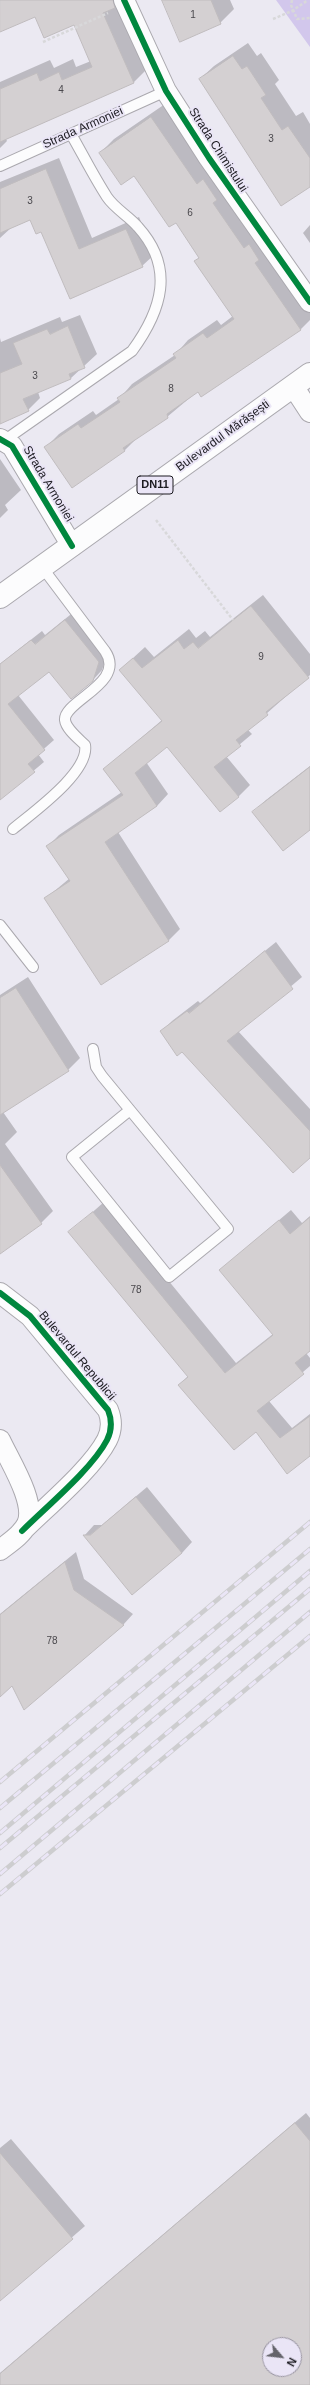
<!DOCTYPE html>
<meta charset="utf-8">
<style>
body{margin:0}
#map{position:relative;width:310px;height:2385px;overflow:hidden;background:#ebe9f2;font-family:Arial,sans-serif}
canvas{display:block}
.north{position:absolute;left:262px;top:2337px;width:40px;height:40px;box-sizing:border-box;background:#eae5f6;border:1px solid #9894a1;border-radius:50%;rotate:118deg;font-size:11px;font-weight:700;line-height:16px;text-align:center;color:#1c1b21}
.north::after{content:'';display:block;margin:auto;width:14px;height:18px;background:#64636a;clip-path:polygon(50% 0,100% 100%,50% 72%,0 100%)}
</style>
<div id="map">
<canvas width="310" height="2385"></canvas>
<div class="north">N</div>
</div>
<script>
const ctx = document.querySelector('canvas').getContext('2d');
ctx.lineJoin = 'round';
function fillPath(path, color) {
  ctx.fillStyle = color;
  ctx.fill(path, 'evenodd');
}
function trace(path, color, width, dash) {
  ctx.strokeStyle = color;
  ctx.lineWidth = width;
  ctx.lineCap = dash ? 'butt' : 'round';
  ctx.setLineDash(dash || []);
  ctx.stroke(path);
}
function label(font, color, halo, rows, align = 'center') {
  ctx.font = font + ' Arial,sans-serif';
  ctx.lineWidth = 4;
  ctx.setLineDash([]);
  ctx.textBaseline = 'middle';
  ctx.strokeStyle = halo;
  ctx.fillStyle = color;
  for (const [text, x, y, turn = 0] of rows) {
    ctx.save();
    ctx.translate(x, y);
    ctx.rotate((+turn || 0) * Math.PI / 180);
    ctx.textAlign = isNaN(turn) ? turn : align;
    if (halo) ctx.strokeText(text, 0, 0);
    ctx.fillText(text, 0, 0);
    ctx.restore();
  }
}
const green = new Path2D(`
 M276,0h34v47z`);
const shadow = new Path2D(`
 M0,0h118l30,68 -14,14 -128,57 1,2 -7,7v-66l50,-22 4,8 19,-9 3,8 15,-6 -16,-37 -40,-8 -35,15z
 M164,0h66l4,9 -14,14z
 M248,43l9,13 4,-3 18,27 -4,4 21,32 7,-4 7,12v61l-110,-106 14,-13z
 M165,104l145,205v11l-9,9 -100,67 -3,-5 -31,26 -29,20 -13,13 -52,36 -27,-39 13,-13 34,-23 3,4 23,-16 13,-15 43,-29 13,-15 29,-20 4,5 12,-9 -38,-54 5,-5 -24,-35 -42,-47 -34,-22 14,-14z
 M59,158l33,80 47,-21 16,37 -13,12 -71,32 -30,-67 -10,-12 -19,8 -12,11v-56z
 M310,225v18l-7,-10z
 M80,315l17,39 -26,24 -33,14 2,6 -12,12 -28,13v-85l1,4 59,-25 2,5z
 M0,459l21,31 -16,15 3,5 -8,8z
 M263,595l47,59v21l-62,55 4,4 -26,22 24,29 -12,12 -70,-52 -22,17 22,32 -11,12 -39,26 62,97 -12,12 -122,-43 24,-20 -22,-32 11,-11 63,-43 -18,-22 58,-50 -42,-50 25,-23 9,10 35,-28 7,9 9,-7 5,6z
 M75,611l33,41 -6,18 -10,11 -43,-11 -31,25 36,45 -16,14 6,8 -44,37v-135l42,-33 3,4z
 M310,766v63l-56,-17 12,-12z
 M276,942l26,35 -64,54 72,78v48l-149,-125 11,-11 26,-20 2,2z
 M28,977l52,81 -12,12 -65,42 14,20 -12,12 48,67 -12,12 -41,23v-251z
 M104,1202l132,161 37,-29 -53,-64 71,-60 11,13 8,-7v133l-4,4 4,5v8l-41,35 23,27 18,-14v41l-54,-25 -77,-45 9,-9 -118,-144z
 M147,1487l45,55 -10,11 -98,-17 10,-11h8z
 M76,1552l8,27 49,35 -10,11 -110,59 -13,11v-81z
 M306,2113l4,5v267h-310v-12zM270,2345h24v24h-24z
 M11,2139l74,87 -85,74v-152z`);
const building = new Path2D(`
 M0,0h113l2,8 -12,5 31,70 -134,59v-53l37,-16 3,8 19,-9 3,8 30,-13 -18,-42 -30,13 -9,-21 -35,15z
 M162,0h49l10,24 -41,18z
 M233,56l9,13 5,-3 19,29 -5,3 21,32 6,-4 22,32v29l-29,19 -82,-127z
 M151,117l46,67 6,-5 14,21 -4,3 31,45 5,-4 10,16 -4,3 46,67 -100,67 -3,-5 -31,22 1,4 -45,30 2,3 -53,37 -28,-41 34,-23 3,4 39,-26 -3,-4 59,-40 -3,-4 30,-21 4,5 27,-19 -40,-58 5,-3 -23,-35 -7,4 -35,-51 -13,9 -22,-32z
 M46,169l33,80 47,-20 17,38 -73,32 -29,-67 -5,2 -6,-14 -30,13v-44z
 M68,326l17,42 -16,6 2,5 -48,20 6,12 -29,13v-51l22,-9 -9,-21 34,-14 3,5z
 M251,606l58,72 -43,34 2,3 -32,25 5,6 -27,21 25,30 -19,15 -53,-65 -32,26 22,33 -52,36 64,99 -68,44 -57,-87 26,-17 -24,-35 77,-51 -20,-26 59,-48 -43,-51 14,-12 9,10 36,-28 6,9 9,-7 5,6z
 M65,620l34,42 -6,19 -22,18 -22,-27 -41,32 37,46 -17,14 7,8 -35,28v-136l31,-24 4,4z
 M310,767v63l-27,21 -31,-39z
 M265,951l28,38 -66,52 83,90v27l-17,15 -111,-121 -5,4 -17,-25 27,-20 2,2z
 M16,988l53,83 -69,44v-117z
 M0,1165l42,59 -42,30z
 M93,1212l132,161 48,-38 -54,-65 60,-50 11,14 20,-17v134l-15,12 9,11 -47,37 23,27 30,-22v40l-23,18 -31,-42 -22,18 -56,-65 10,-8 -120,-145z
 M136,1497l46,56 -50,42 -49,-60h7z
 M65,1562l9,28 50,35 -100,85 -12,-24 -12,11v-82z
 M295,2123l15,18v244h-310v-11zM270,2345h24v24h-24z
 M0,2153l73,86 -73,62z`);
const path = new Path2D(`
 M292,0l-1,5 6,14 13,-1
 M273,19l19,-8 16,-11
 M43,42l65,-29
 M156,520l77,100`);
const service = new Path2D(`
 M0,166l166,-75
 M5,440l127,-89c30,-41 43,-83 6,-124 -9,-11 -23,-18 -31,-30 -13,-20 -24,-42 -36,-63
 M13,829c19,-16 77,-57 72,-84 -6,-6 -19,-16 -20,-25 -2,-19 62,-37 40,-69l-63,-84
 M0,925l33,42
 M93,1049l3,18 6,9 126,153 -59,48 -97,-120 58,-47`);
const minor = new Path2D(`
 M124,0l42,91 43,67 101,144
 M293,386l17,26
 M0,439l12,7 60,100
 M0,1293l30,23 78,94c4,10 4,20 -1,30 -15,29 -61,67 -85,91
 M0,1440c9,20 37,63 27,84 -5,11 -18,19 -27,26`);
const primary = new Path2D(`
 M0,597l310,-223`);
const rail = new Path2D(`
 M0,1782l310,-260
 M0,1808l310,-259
 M0,1833l310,-262
 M0,1848l310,-259
 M0,1874l310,-262
 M0,1894l310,-258`);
const cycleway = new Path2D(`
 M124,0l42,91 43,67 101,144
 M0,439l12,7 60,100
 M0,1293l30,23 78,94c4,10 4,20 -1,30 -15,29 -61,67 -85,91`);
const numberNames = [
 ["1",193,15],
 ["4",61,90],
 ["3",271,139],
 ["3",30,201],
 ["6",190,213],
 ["3",35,376],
 ["8",171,389],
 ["9",261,657],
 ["78",136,1290],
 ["78",52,1641]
];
const shields = [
 [155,485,36]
];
const shieldNames = [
 ["DN11",155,485]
];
const streetNames = [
 ["Strada Armoniei",83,128,-24],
 ["Strada Chimistului",218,150,57],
 ["Bulevardul Mărășești",223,436,-36],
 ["Strada Armoniei",48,484,59],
 ["Bulevardul Republicii",77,1356,50]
];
fillPath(green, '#d2c7ec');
fillPath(shadow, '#0003');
fillPath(building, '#d4d0d2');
trace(building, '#c0bcbe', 1);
trace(service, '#aaa8ae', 12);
trace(minor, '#aaa8ae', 22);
trace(primary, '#aaa8ae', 24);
trace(path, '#d8d8da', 2.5, [3, 2]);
trace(service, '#fcfcfd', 10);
trace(minor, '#fcfcfd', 20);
trace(primary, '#fcfcfd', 22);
trace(rail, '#cdcdcf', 4.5);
trace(rail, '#eae5f6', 3, [9]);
trace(cycleway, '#00873e', 6);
label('10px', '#4a484d', null, numberNames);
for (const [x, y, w] of shields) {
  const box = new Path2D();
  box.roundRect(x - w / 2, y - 9, w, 18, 3);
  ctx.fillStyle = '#eae5f6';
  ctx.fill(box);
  trace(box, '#1c1b21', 1);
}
label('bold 11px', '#1c1b21', null, shieldNames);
label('12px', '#1c1b21', '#eae5f6', streetNames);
</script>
